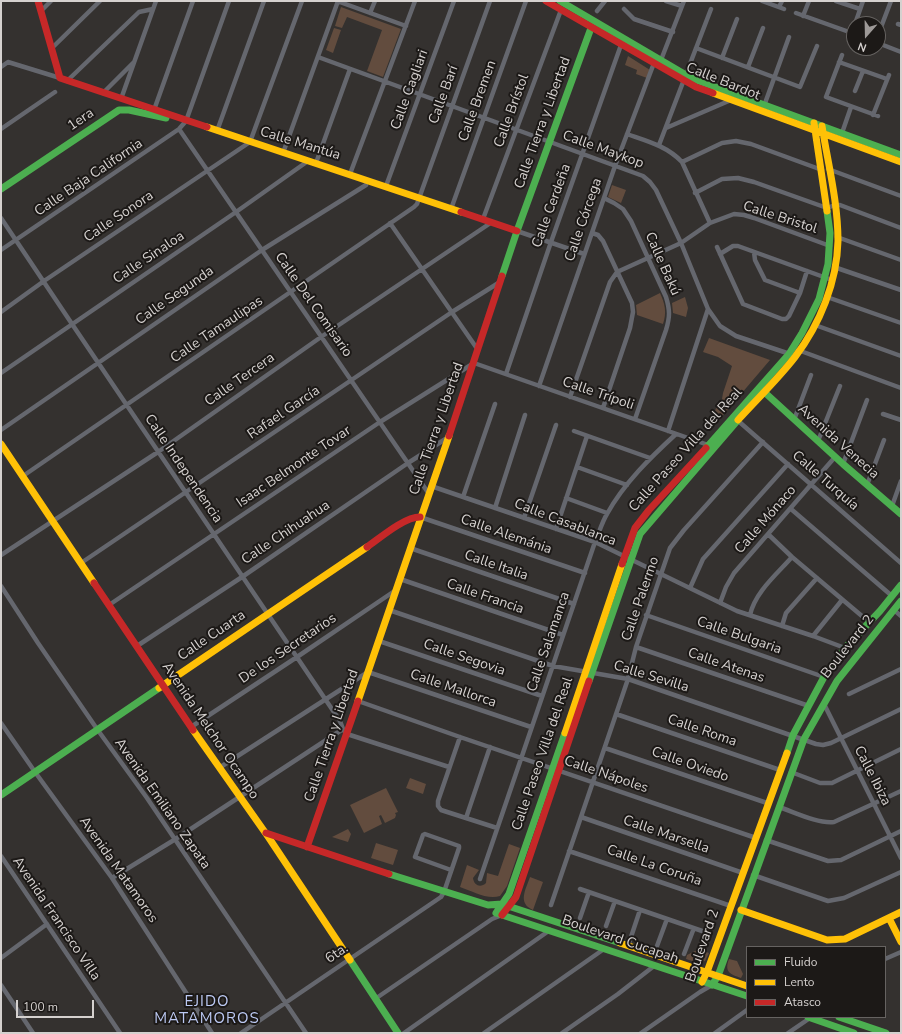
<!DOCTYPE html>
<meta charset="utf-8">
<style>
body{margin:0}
#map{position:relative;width:902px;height:1034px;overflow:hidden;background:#34312f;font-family:"Nunito Sans",sans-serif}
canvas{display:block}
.frame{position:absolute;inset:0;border:2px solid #d5d1cf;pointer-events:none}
.legend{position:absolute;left:746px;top:946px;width:140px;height:72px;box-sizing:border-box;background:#1c1917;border:1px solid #666361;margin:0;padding:5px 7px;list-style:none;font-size:12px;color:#d5d1cf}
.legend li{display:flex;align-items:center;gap:8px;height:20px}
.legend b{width:20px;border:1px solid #666361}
.north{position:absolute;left:846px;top:16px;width:40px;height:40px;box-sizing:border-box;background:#1c1917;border:1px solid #666361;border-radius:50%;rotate:200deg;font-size:11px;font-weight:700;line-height:16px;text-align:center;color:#d5d1cf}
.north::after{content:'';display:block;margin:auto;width:14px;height:18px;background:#9d9997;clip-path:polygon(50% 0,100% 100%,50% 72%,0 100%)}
.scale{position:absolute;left:16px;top:1000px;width:78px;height:18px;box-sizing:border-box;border:2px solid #d5d1cf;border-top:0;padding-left:5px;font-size:12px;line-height:14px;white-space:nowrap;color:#d5d1cf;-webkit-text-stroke:3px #1c1917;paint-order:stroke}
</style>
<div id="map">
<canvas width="902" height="1034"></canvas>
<div class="frame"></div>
<ul class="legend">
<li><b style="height:5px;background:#4caf50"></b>Fluido</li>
<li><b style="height:5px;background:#ffc107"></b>Lento</li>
<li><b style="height:5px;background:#c62828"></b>Atasco</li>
</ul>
<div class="north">N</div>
<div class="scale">100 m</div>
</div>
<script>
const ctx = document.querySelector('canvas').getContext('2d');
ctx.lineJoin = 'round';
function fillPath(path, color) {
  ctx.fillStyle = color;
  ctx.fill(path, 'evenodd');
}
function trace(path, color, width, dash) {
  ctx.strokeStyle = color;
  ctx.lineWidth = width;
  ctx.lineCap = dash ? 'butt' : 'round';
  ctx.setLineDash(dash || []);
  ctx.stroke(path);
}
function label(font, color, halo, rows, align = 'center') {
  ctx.font = font + ' "Nunito Sans",sans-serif';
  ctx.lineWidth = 4;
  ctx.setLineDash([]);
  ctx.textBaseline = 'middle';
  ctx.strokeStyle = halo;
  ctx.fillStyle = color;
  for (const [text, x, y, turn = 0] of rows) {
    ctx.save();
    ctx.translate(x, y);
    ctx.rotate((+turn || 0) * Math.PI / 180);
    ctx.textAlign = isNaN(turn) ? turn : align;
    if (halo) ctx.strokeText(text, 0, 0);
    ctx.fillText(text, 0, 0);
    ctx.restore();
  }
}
const green = new Path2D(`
 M341,7l60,22 -18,48 -16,-6 15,-41 -35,-13 -5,11 -7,-2z
 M334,28l7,2 -8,23 -7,-3z
 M628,56l22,14 -3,8 -11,-4 1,-4 -12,-5z
 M612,185l14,5 -5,13 -13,-6z
 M660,293c5,11 7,19 3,31l-26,-9 -1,-10z
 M685,297l3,11 -2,9 -13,-4 -1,-10z
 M709,338l61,22 -52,61 -3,-1 -2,-3 4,-12 5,-6 1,-6 9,-27 -14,-9 -15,-5z
 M410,778l16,6 -3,10 -17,-6z
 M386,788l12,24 -3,1 1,2 -1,3 -10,5 -4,-8 -2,1 3,8 -18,9 -14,-28z
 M348,829l3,5 -3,8 -16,-5z
 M376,843l22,7 -5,15 -22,-7z
 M509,844l11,4 -13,38 -7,10c-13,4 -28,-5 -40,-9l7,-22 12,5 -6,8c1,8 8,10 13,5l1,-10 11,3z
 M530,877l13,5 -10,28c-16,-7 -7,-21 -3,-33z
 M699,949l10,4 -4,8 -7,2 -12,-4 1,-4z
 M729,959l8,2 6,13 -2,4c-11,-4 -17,-6 -12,-19z`);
const street = new Path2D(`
 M337,1l69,25
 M666,1l16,5
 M762,1l22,8
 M836,1l24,8
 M779,7l3,-6
 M624,9l10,10 39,13
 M41,11l10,-10
 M597,11l8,-10
 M370,13l5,-12
 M796,13l56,20 2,-5
 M803,16l6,-15
 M855,24l8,-23
 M898,24l3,1
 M878,35l13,-34
 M878,43l23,9
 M52,48l48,-47
 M696,48l104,39 17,-41
 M842,55l-16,42 52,19
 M318,57l325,119 7,6 6,8 25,53 27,66 12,17 16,10 54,18
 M722,58l15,-39
 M661,60l23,-59
 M839,62l48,17
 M1,67l7,-5 52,16
 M748,67l15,-39
 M67,81l72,-69 14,-3
 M855,91l8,-20
 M103,93l30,-30
 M121,99l35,-98
 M764,106l25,-69
 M154,110l39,-109
 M873,115l16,-40
 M666,128l65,-28
 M1,129l54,-37
 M179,129l250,365
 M217,131l47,-130
 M842,133l9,-26
 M627,134c20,7 40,12 55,28l28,61
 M659,145l52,-136
 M283,153l55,-152
 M682,162l40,-19 14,-2 15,3 71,26
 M316,163l34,-94
 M828,169l73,27
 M350,174l65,-173
 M386,186l68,-185
 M695,193l27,-14 16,-1 16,4 73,26 8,-3h5l61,23
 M604,198l10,5 9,6 8,12 35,76c4,13 4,20 0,33l-31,89
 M451,209l75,-208
 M1,218l71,106 268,397 3,8 4,5 102,33
 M483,219l78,-209
 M390,223l88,127
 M517,231l67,23
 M592,233l6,2 5,6 29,62 1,9 -3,16 -27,80
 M837,237l64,23
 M717,247l26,57 39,15h4l3,-3 11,-23 7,-22
 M1,250l178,-121 7,-8 43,-120
 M754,252l1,8 10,20 35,13
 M720,254l13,-8h5l94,34
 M834,267l67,23
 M827,297l74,26
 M1,312l43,-31 206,-139 52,-141
 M815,325l86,31
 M798,350l103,38
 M1,373l235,-161 72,-51
 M506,374l45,-132 70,-197
 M539,386l76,-220 39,-103
 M570,397l40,-115 7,-10 64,-29 29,-20 24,-9 10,1 10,3 76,28
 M883,414l18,6
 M736,419l165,144
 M794,420l17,-45
 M1,430l261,-180 104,-65
 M574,431l76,27
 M668,431l40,-122
 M818,441l22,-55
 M843,464l24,-64
 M577,467l50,18
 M23,476l391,-269 3,-3 73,-203
 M867,485l17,-45
 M431,486l164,56 142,69 76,25 32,12
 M463,497l32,-93
 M566,498l41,15
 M892,506l9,-25
 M495,508l30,-93
 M791,509l101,87
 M420,517l165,56
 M524,518l32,-93
 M556,529l31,-93
 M769,535l23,22 77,65
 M410,548l164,56
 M1,555l157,-103 163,-115 171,-115
 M81,563l371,-251 48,-30
 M400,579l163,56
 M1,586l37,57 59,86 50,69 159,235
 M690,588l13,-29 85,-95
 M720,603l6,-16 8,-14 101,-116
 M109,605l271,-183 94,-59 237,83
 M389,610l164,56 75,13 188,65 7,1 8,-2 70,-34
 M894,610l7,6
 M646,615l178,62
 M750,615c5,-23 27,-41 42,-58
 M782,626l4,-13 31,-35
 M813,636l29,-36
 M379,641l163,55
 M137,646l105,-69 166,-114 39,-25
 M636,647l173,59
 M849,694l52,-25
 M358,701l102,36 296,101
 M824,704l77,154
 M616,714l164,56
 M1,723l34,49 77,106 100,155
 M191,727l106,-70 99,-67
 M460,737l-22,64v5l3,4 56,18
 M605,748l162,55
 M219,768l149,-96 163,55
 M791,772l29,11h12l69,-34
 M779,807c15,5 39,17 55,15l67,-31
 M581,817l162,56
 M466,818l24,-71
 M766,840l62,21 13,-1 60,-29
 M569,851l162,55
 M1,856l119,177
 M753,875l75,26 16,-3 57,-26
 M112,878l62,-38 169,-111
 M480,879l115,-337c4,-9 7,-20 12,-28 17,-31 44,-57 69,-80
 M580,889l128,44
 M551,905l77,-226 8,-32 34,-99 14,-18 79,-88
 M580,918l9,-26
 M606,926l9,-25
 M628,946l12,-36
 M657,946l10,-27
 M684,954l10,-26
 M1,958l46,-34
 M885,959l16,-7
 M1,985l32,48
 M375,999l117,-80 10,-4
 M241,1033l200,-136 3,-5 15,-44v-2l-34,-12 -2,1 -8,22 36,13
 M404,1033l146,-103
 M484,1033l120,-84
 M562,1033l56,-39 36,-28
 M641,1033l59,-41 12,-7
 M715,1033l32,-23
 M788,1033l22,-15`);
const fast = new Path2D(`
 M560,1l126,74 13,6 202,74
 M1,189l118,-79h10l37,8
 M502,276l15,-45 74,-203
 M761,389l82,75 58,50
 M706,448l83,-94 13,-21 17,-34 9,-35 2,-31 -3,-22
 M589,681l51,-147 98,-114
 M787,753l6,-18 31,-58 21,-29 35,-37 21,-26
 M1,795l158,-107
 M389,874l99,31 14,-1 118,39
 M496,913l13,-19 56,-161
 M499,914l248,82
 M350,960l48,73
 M712,985l6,-9 86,-237 33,-58 64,-80
 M808,1017l46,16
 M839,1017l47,16`);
const slow = new Path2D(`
 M713,93l188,69
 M814,123l13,88
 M207,127l254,85
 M738,420c19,-21 40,-41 57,-63 25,-33 42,-75 43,-116 0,-39 -10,-77 -16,-115
 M1,444l93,139
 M159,688l208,-141
 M358,701l91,-265
 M193,730l76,108 81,122
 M565,733l57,-169
 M741,910l86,30 18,-1 56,-27
 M889,918l12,24
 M620,943l127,43
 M702,982l5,-10 80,-219`);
const jam = new Path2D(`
 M38,1l22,77 147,49
 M546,1l150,86 17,6
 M461,212l56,19
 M449,436l53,-160
 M367,547c13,-9 37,-30 53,-30
 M622,564l13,-36 14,-18 57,-62
 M94,583l99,147
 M266,833l123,41
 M307,847l51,-146
 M502,915l14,-18 73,-216`);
const streetNames = [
 ["Calle Bardot",723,82,22],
 ["Calle Cagliari",410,90,-70],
 ["Calle Barí",444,95,-70],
 ["Calle Bremen",478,101,-70],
 ["Calle Brístol",512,111,-70],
 ["1era",81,120,-34],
 ["Calle Tierra y Libertad",543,123,-70],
 ["Calle Mantúa",300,144,17],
 ["Calle Maykop",603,150,20],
 ["Calle Baja California",89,178,-34],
 ["Calle Cerdeña",552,206,-70],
 ["Calle Sonora",119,217,-34],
 ["Calle Bristol",780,218,18],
 ["Calle Córcega",584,220,-71],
 ["Calle Sinaloa",149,258,-34],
 ["Calle Bakú",662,264,66],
 ["Calle Segunda",175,296,-35],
 ["Calle Del Comisario",313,305,55],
 ["Calle Tamaulipas",217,330,-34],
 ["Calle Tercera",240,380,-35],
 ["Calle Trípoli",598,394,19],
 ["Rafael García",284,413,-34],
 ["Calle Tierra y Libertad",437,429,-71],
 ["Avenida Venecia",838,442,42],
 ["Calle Paseo Villa del Real",686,450,-48],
 ["Isaac Belmonte Tovar",294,467,-34],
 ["Calle Independencia",183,469,56],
 ["Calle Turquía",825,481,41],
 ["Calle Mónaco",766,520,-49],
 ["Calle Casablanca",565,523,21],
 ["Calle Chihuahua",286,533,-34],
 ["Calle Alemánia",506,535,19],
 ["Calle Italia",496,566,19],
 ["Calle Francia",485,597,19],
 ["Calle Palermo",641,599,-71],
 ["Calle Cuarta",212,636,-34],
 ["Calle Bulgaria",739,636,19],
 ["Calle Salamanca",549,642,-71],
 ["Boulevard 2",848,647,-52],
 ["De los Secretarios",288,649,-34],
 ["Calle Segovia",464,658,19],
 ["Calle Atenas",726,666,19],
 ["Calle Sevilla",651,677,17],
 ["Calle Mallorca",453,689,19],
 ["Avenida Melchor Ocampo",210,731,56],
 ["Calle Roma",702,731,19],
 ["Calle Tierra y Libertad",332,736,-71],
 ["Calle Paseo Villa del Real",543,754,-71],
 ["Calle Oviedo",690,765,19],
 ["Calle Nápoles",606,775,19],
 ["Calle Ibiza",872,776,63],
 ["Avenida Emiliano Zapata",162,804,55],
 ["Calle Marsella",666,835,19],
 ["Calle La Coruña",654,866,19],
 ["Avenida Matamoros",118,870,55],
 ["Avenida Francisco Villa",56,919,56],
 ["Boulevard Cucapah",620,940,19],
 ["Boulevard 2",703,946,-71],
 ["6ta.",337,954,-34]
];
const neighbourhoodNames = [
 ["EJIDO",207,1002],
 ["MATAMOROS",207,1019]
];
fillPath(green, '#624c3e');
trace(street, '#65676e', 4.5);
trace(fast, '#4caf50', 7);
trace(slow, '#ffc107', 7);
trace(jam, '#c62828', 7);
label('14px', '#d5d1cf', '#1c1917', streetNames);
ctx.letterSpacing = '1px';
label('15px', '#bcc9f3', '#1c1917', neighbourhoodNames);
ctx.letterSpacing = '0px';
</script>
